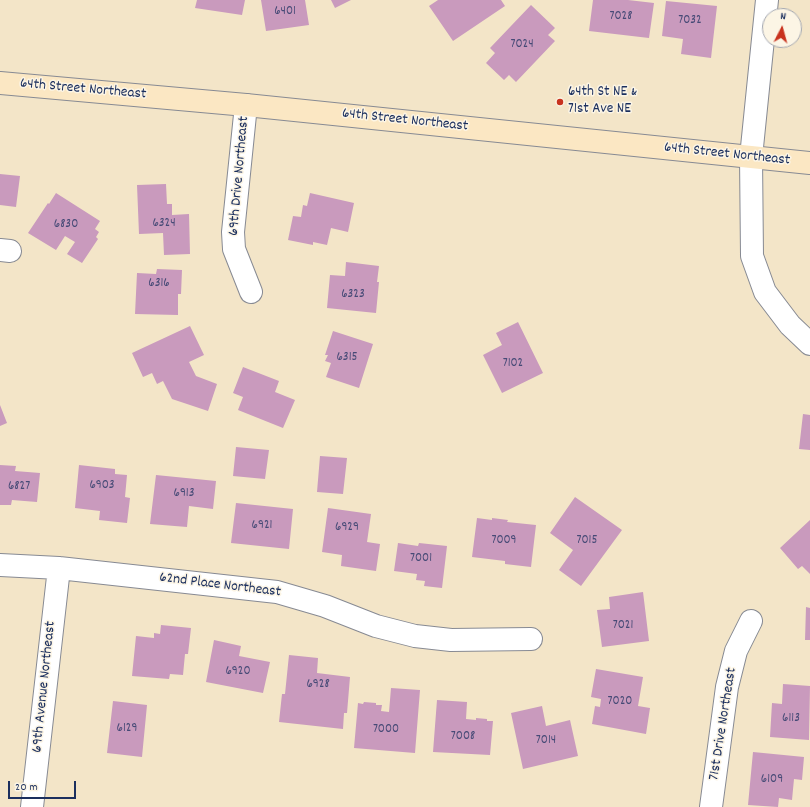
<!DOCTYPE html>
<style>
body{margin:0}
#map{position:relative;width:810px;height:807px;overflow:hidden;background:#f3e5c8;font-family:Dekko,sans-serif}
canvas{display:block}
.north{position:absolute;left:762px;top:8px;width:40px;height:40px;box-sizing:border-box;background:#fcf5e5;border:1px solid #a2a6af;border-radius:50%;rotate:6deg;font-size:11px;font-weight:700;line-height:16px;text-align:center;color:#1b2f5e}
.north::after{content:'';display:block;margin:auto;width:14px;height:18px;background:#c8321e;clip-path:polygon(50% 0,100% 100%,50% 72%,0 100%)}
.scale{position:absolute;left:8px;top:781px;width:68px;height:18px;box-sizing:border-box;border:2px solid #1b2f5e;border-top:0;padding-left:5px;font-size:12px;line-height:14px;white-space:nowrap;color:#1b2f5e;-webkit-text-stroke:3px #fcf5e5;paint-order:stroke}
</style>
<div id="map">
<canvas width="810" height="807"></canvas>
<div class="north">N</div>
<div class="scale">20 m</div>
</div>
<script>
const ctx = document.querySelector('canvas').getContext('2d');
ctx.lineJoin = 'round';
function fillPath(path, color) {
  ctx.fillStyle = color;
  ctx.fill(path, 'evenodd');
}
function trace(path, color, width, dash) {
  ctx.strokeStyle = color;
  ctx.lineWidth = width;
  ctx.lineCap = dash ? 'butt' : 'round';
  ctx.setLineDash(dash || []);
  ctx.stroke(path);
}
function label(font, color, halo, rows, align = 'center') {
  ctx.font = font + ' Dekko,sans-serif';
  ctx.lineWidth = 3;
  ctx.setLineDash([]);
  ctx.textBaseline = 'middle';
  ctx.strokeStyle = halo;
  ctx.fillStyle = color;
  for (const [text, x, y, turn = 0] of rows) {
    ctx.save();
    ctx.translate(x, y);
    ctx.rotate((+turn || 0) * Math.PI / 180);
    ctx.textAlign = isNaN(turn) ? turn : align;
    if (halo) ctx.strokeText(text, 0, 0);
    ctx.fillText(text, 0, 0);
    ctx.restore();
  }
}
const building = new Path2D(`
 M197,0h48l-3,15 -47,-7z
 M261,0h44l4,25 -43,6z
 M331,0h20l-16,8z
 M438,0h63l4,6 -52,35 -24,-35z
 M593,0h35l26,3 -5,35 -60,-7z
 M666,1l51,5 -6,52 -30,-4 2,-15 -21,-3z
 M531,5l24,23 -7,7 7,6 -39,41 -7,-7 -5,5 -18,-17 9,-10 -5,-5z
 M0,174l20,2 -4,31 -16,-2z
 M166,184l1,20h5v11l17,-1 1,40 -26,1 -1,-22 -24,1 -2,-49z
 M56,193l44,28 -5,8 4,3 -3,5 2,2 -16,24 -15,-9 8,-12 -10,-6 -9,14 -28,-17 20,-30 1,1z
 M310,193l44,10 -6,29 -17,-4 -4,17 -14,-3v3l-25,-5 5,-24 8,1 2,-12 4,1z
 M346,262l33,4 -2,16h2l-3,31 -49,-5 3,-33 15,1z
 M157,269l25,1 -1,24h-3v21l-43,-1 2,-41 19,1z
 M518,322l25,51 -41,20 -19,-38 19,-10 -6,-12z
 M190,326l14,29 -15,7 7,14 21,8 -9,27 -36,-12 -9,-18 -6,3 -5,-11 -9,4 -11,-24z
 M333,331l40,13 -14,44 -33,-11 5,-14 -6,-2 3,-6h-3z
 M243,367l36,14 -4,11 20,8 -12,28 -45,-18 5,-13 -10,-4z
 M0,405l7,18 -7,3z
 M803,414l7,1v35l-11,-1z
 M236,447l33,3 -4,29 -32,-3z
 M320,456l27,2 -4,36 -26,-2z
 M0,465l16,1 -1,5 25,2 -3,29 -25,-2 -1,5h-11z
 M79,465l36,4v5l12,1 -2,22 5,1 -3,25 -28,-3 1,-9 -25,-3z
 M156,475l60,6 -3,28 -24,-3 -2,21 -37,-3z
 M575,497l47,33 -41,56 -22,-16 14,-20 -23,-17z
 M236,503l57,6 -4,40 -58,-6z
 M328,508l43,6 -4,28 13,2 -4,27 -35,-5 1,-11 -20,-3z
 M477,518l15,2v-2l16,2 -1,2 29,3 -5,42 -26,-3v-3l-33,-4z
 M810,520v54l-8,-8 -4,3 -18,-21z
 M398,543l20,3 1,-3 28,3 -5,42 -18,-2 1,-5 -9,-1 1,-6 -23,-3z
 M643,592l6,49 -47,6 -5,-37 13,-1 -1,-12z
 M806,607l4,1v32h-5z
 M161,625l30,3 -3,26h-3l-2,21 -13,-1 -1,5 -37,-3 4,-40 18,2v-5l6,1z
 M214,640l27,6 -2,10 31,6 -7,31 -57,-11z
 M289,655l29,3 -1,15 33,4 -3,36h-3l-1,16 -64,-7 3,-28h3z
 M596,669l47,8 -5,29 12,2 -4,26 -54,-10 3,-18 5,1 1,-8 -10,-2z
 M783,684l27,2 -1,54 -39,-3 2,-34 10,1z
 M391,688l29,2 -5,63 -61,-5 4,-45 5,1 1,-2 12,1v2h6l-1,6 8,1z
 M437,700l30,2 -1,17 10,1v-2l11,1v2h6l-3,34 -57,-3z
 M113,701l34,4 -5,52 -35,-4z
 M542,706l4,20 24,-6 8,36 -55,13 -12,-56z
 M753,752l51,5 -2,23 -8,-1 -2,21 -13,-2 -1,9 -30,-2z`);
const minor = new Path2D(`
 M767,0l-16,157 1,99 13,36 25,33 20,19
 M246,105l-13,127 1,17 17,43
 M0,250l10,1
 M0,565l59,3 218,24 48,14 51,20 39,10 36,4 80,-1
 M32,807l27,-239
 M711,807l16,-120 9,-36 15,-30`);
const secondary = new Path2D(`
 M0,83l246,22 564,58`);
const markers = [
 [560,102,4,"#c8321e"]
];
const numberNames = [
 ["6401",285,12],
 ["7028",621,17],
 ["7032",690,21],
 ["7024",522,45],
 ["6324",164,224],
 ["6830",66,225],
 ["6316",159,284],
 ["6323",353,295],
 ["6315",347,358],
 ["7102",513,364],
 ["6903",102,486],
 ["6827",19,487],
 ["6913",184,494],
 ["6921",262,526],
 ["6929",347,528],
 ["7009",504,541],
 ["7015",587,541],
 ["7001",421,559],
 ["7021",623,626],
 ["6920",238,672],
 ["6928",318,685],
 ["7020",620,702],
 ["6113",791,719],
 ["6129",127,729],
 ["7000",386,730],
 ["7008",463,737],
 ["7014",546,741],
 ["6109",772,780]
];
const streetNames = [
 ["64th Street Northeast",83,90,5],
 ["64th Street Northeast",405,121,6],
 ["64th Street Northeast",727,155,6],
 ["69th Drive Northeast",240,176,-85],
 ["62nd Place Northeast",220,586,7],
 ["69th Avenue Northeast",45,687,-84],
 ["71st Drive Northeast",724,724,-81]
];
const poiNames = [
 ["64th St NE &",568,93],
 ["71st Ave NE",568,110]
];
fillPath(building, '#c99abd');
trace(minor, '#878a93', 24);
trace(secondary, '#878a93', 24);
trace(minor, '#fff', 22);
trace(secondary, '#fbe7c3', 22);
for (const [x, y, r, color] of markers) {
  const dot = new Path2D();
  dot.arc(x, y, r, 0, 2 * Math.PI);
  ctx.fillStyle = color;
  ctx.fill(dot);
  trace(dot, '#fcf5e5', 1.5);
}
label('13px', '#464a76', null, numberNames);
label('15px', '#1b2f5e', '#fcf5e5', streetNames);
label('15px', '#1b2f5e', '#fcf5e5', poiNames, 'left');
</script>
